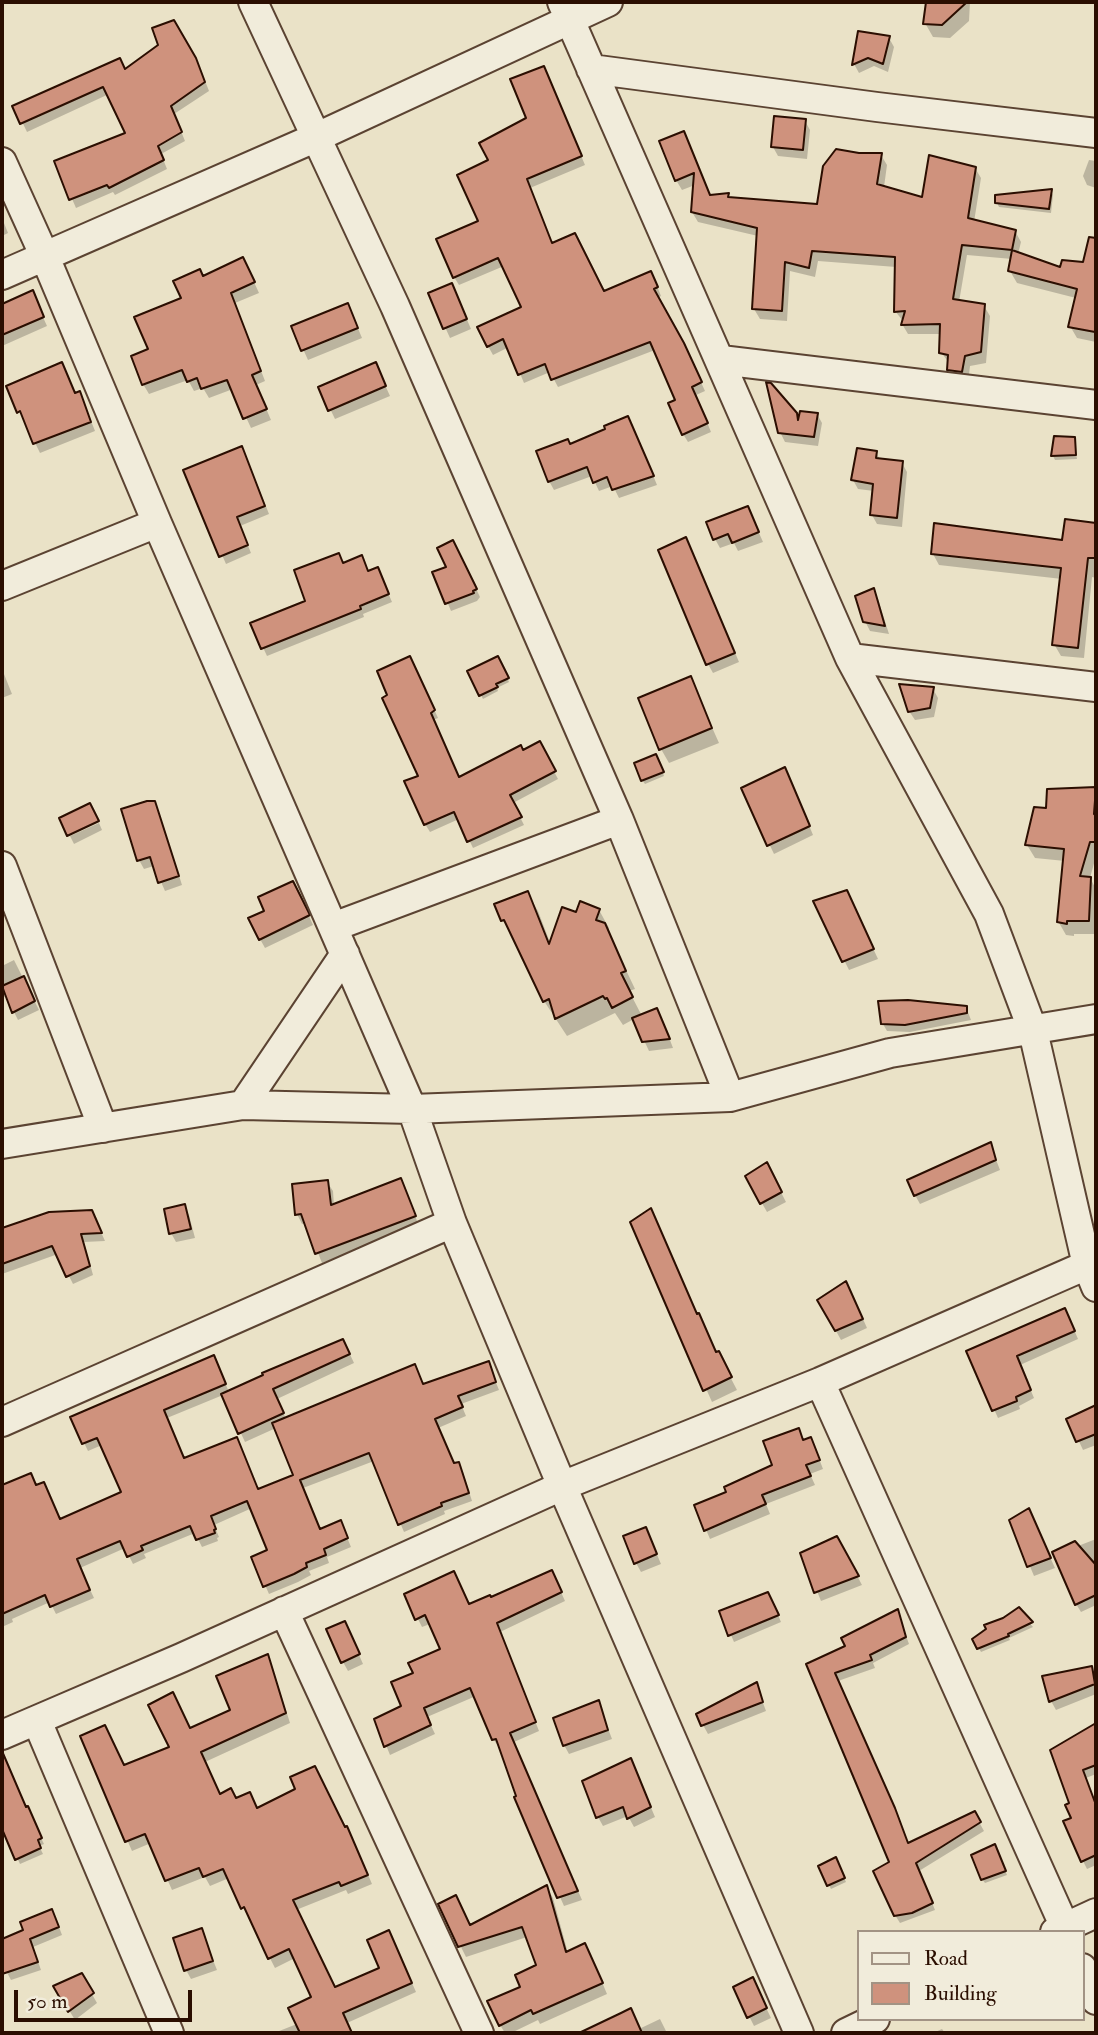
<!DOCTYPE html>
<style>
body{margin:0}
#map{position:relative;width:1098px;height:2035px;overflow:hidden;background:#eae2c7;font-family:"IM FELL Double Pica",serif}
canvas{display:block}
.frame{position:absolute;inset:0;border:4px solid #2b0e01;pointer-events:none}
.legend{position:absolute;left:857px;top:1930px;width:228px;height:91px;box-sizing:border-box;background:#f1ecdb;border:2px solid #a29384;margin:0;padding:9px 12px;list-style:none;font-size:21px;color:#2b0e01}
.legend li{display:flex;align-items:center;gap:14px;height:35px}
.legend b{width:35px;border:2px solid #a29384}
.scale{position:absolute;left:14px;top:1990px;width:178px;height:32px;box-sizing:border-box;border:4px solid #2b0e01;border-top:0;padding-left:9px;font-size:21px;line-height:24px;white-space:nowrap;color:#2b0e01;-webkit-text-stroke:5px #f1ecdb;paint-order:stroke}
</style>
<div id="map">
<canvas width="1098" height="2035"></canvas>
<div class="frame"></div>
<ul class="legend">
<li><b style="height:9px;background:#f1ecdb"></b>Road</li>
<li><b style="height:19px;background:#cf927d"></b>Building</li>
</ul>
<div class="scale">50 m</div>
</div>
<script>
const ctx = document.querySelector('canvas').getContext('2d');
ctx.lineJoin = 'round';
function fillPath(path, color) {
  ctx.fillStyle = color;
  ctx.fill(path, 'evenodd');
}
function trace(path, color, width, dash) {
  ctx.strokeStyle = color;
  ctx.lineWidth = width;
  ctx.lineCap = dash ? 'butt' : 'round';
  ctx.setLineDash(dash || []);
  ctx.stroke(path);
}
const shadow = new Path2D(`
 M928,2h42l-1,19 -19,17 -17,-1 -8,-14z
 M859,33l30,5 5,9 -6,25 -14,-6 -15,7 -5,-9z
 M200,68l9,23 -35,23 11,27 -24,13 6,15 -52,26 -2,-3 -37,16 -20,-46 72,-28 -19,-40 -82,38 -12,-25 110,-36z
 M548,77l37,88 -55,23 22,57 52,48 51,-12 6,15 -4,2 31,56 17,37 -9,4 15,37 -23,10 -5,-8 -6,-33 -22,-51 -97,37 -8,-15 -26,11 -15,-36 -16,8 -5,-9 35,-38 -19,-42 -45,19 -5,-8 26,-55 10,-61 38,-42z
 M805,121l5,9 -3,29 -29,-3 -5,-9z
 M684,133l27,64 17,-2 2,4 88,7 41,-51h22l6,10 -3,22 39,12 52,-31 6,10 -7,44 41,9 6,11 -3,12 44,15 1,-7 33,3v77l-19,-4 -7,-12 6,-28 -59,-15 -7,-12 2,-12 -45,-4 -8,47 25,4 6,10 -4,47 -16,3 -2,16 -13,-2 -6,-10v-7l-8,-11v-18h-33l-6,-10 1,-3 -8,-10 1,-44 -78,-6 -3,16 -25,-6 -3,50 -27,-2 -6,-10 4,-73 -60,-14 -6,-10 3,-27 -13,5 -6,-10z
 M1089,160l7,1v27l-9,-3 -4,-9z
 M1051,191l2,4 -2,18 -52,-6 -2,-4z
 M2,218l6,15 -6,3z
 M248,269l11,24 -24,10 30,78 -9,4 15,35 -20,8 -18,-39 -24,9 -6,-10 -9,3 -6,-11 -39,14 -6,-10 8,-34 32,-51 20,-22z
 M32,293l15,33 -45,20v-41z
 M430,294h26l15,35 -21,9z
 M352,314l10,24 -54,22 -15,-33z
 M62,365l14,30 3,-1 5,9 11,28 -55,22 -32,-66z
 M380,374l10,22 -55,23 -15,-31z
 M796,414l3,6 18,-6 5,9 -4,23 -33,-4 -5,-10z
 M633,427l24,58 -38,13 -6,-12 -14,5 -7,-15 -38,14 -5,-9 21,-35 37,-16z
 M1074,439l3,20 -22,1 -2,-4z
 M876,452l4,8 22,3 5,9 -5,55 -25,-3 -5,-9 2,-24 -16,-2 -5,-9z
 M246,456l23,58 -29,12 11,27 -25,11 -41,-93z
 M748,508l15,34 -25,9 -4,-8 -14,5 -5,-9z
 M1066,521l30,4v53l-4,-1 -8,81 -23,-2 -7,-12 8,-65 -123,-14 -6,-11 130,-13z
 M691,548l48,114 -26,11 -5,-9z
 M457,549l23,48 -3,4 -26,10 -16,-38 14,-6z
 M362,557l7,15 9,-3 14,33 -29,12 1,3 -97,39 -15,-32 55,-22 36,-38z
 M873,590l5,9 11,35 -19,-3 -5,-10z
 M498,658l11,24 -12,6 1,3 -15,8 -14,-27z
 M414,665l24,53 -5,2 26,59 80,-36 19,36 -45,24 11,22 -51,23 -14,-29 -29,13 -5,-8 -5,-47z
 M2,669l10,25 -10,4z
 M690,678l29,65 -50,20 -8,-14z
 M933,689l5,9 -4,19 -19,3 -6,-9z
 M658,760l6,16 -19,8 -3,-4z
 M789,777l24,58 -39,19 -31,-65z
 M1096,789v67l-6,22 6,11v45h-22v2l-8,-1 -8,-14 7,-60 -30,-3 -8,-13 21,-35 1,-20z
 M154,803l5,9 23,73 -17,6 -11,-25 -10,3 -5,-9z
 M99,823l3,7 -28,14 -4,-8z
 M298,892l15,33 -48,23 -5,-9 6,-28z
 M527,893l11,18 13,34 26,-31 22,-4 10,18 -1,4 27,57 -6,2 13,25 20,3 11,29 -24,3 -15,-32 -11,6 -8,-12 -48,23 -23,-35 -47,-96z
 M851,901l27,58 -29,11 -34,-68z
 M14,960l25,50 -21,10 -12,-24 -4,2v-32z
 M966,1007l5,13 -61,12 -23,-1 -4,-7z
 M990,1144l10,26 -80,34 -5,-9z
 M771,1173l15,29 -19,10 -20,-35z
 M401,1180l18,46 -97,37 -16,-40 -4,1 -5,-10 30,-32 6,9 1,15z
 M184,1206l5,9 6,23 -19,4 -5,-9z
 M49,1213l47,8 9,20 -21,1 9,33 -20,9 -15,-30 -56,20v-44z
 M632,1223l66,92 39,75 -25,12z
 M851,1292l16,36 -26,12 -22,-40z
 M1069,1318l9,21 -58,26 14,33 -15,8 1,3 -22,9 -30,-66z
 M348,1350l6,13 -77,36 9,20 137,-33 65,-23 11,27 -38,14 5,12 -28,12 16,37 4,-1 5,8 9,29 -28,10 1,3 -41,18 -30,-71 -71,27 17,42h24l7,17 -24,10 2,6 -20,8 2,4 -13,7 -29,12 -16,-36 16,-7 -17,-43 -38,17 5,12 -2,1 1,3 -16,6 -7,-14 -51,21 2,4 -13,6 -8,-16 -45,20 14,30 -38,16 -6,-12 -38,17 1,3 -11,5v-142l28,-10 30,46 63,-28 -21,-48 -14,6 -16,-33 142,-61 15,35zM223,1395l22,47 31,-14 20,48 -38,15 -74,-31 -17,-42z
 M1096,1407v38l-13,5 -14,-30z
 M798,1430l6,11 11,7 8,21 -13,5 5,11 -49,19 4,10 -60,25 -14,-33 33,-13 45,-27z
 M1033,1520l22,48 -21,8 -23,-55z
 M650,1538l11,26 -20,8 -5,-9z
 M837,1538l25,47 -41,16 -19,-47z
 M1096,1539v66l-15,7 -5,-8 2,-58z
 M556,1581l9,20 -65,31 39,99 -25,11 68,158 -18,6 -48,-108 2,-1 -17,-50 -2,1 -5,-8 -18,-44 -49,21 8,17 -45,21 -14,-35 27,-14 12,-32 27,-24 -12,-26 -8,3 -16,-32 63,11z
 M772,1601l9,21 -47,20 -13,-30z
 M1018,1610l15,17 -24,11 1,2 -29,12 -7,-13z
 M897,1611l12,33 -36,19 2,5 -37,13 61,136 9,28 66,-32 10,18 -65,40 16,39 -35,13 -5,-8 -4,-53 -83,-197 39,-18z
 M349,1632l14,32 -15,7 -5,-9z
 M267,1656l5,10 18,57 -85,39 15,34 37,14 89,18 6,9 20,47 -24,10 -2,-4 -50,20 39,78 46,-19 13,-27 22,50 -69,31 4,10h-77l23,-9 16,-26 -18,-40 -20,10 -46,-90 -19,8 -5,-9 -33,13 -21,-47 -19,8 -50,-114 43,30 46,-19 19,-18 43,-19z
 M1091,1668l5,8v18l-40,16 -5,-9z
 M756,1684l10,27 -58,23 -5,-9z
 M598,1702l14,37 -43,15 -5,-9z
 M1096,1725v49l-10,4 10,27v60l-9,4 -4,-8 -12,-57 -19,-53z
 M635,1770l20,47 -21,10 -6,-11 -25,10 -5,-9z
 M11,1778l33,66 -5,2 4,8 -23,10 -18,-39v-43z
 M996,1851l11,24 -22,8 -3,-4z
 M837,1863l9,19 -15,7 -11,-22z
 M547,1888l6,10 15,55 23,3 16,38 -67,30 -2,-4 -27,13h-6l-5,-8 38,-59 -11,-29 -61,20 -26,-52 30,22z
 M56,1919l6,16 -29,12 8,23 -30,10 -9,-17v-22z
 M201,1930l16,40 -26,9 -5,-9z
 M81,1975l16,28 -22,17 -20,-33z
 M735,1988l22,1 14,29 -17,8z
 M660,2019l7,14h-54l-5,-12 31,8z
 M942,2029l3,4h-12z`);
const building = new Path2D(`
 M926,2h41l-25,23 -19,-1z
 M174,20l22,38 9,24 -34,24 11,26 -24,14 6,14 -55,28 -2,-3 -38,15 -15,-39 71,-28 -22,-46 -83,37 -8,-18 108,-48 5,11 33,-24 -6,-17z
 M858,31l32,5 -7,28 -15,-6 -16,7z
 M544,66l38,90 -55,23 25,64 23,-10 29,58 47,-20 7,16 -4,2 30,54 18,39 -10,5 16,36 -26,12 -14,-32 7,-3 -25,-58 -99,38 -6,-16 -27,11 -15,-36 -16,8 -10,-20 44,-20 -23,-49 -45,20 -17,-39 42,-18 -21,-46 31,-15 -9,-17 47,-25 -16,-39z
 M774,116l32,3 -3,31 -32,-3z
 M684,131l26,64 19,-2 -1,4 89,7 6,-38 13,-17 23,4h23l-5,31 45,13 7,-42 47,12 -8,51 48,12 -4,20 -50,-5 -9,54 32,5 -4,48 -16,4 -3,16 -15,-2 1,-15 -9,-2 1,-29 -39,1 4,-14 -11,1 1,-55 -83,-6 -3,17 -24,-6 -3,49 -30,-2 5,-81 -66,-16 3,-39 -19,8 -16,-40z
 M1052,189l-3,20 -54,-6v-8z
 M1089,237l7,1 -1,94 -27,-5 9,-38 -69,-18 4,-21 48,17 2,-7 21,2z
 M243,257l12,25 -24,11 30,78 -9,4 15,34 -24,10 -16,-39 -26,9 -4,-11 -10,4 -5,-12 -40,15 -11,-29 17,-7 -14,-32 47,-19 -8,-17 27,-12 3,7z
 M452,283l15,36 -24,10 -15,-36z
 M33,290l11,27 -42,18v-31z
 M348,303l10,25 -57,23 -10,-25z
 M62,362l13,31 5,-2 11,31 -58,22 -13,-33 -3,2 -11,-27z
 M376,362l10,24 -58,25 -10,-24z
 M766,382l5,1 26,30 1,7 2,-9 18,2 -4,24 -36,-4z
 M628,416l26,60 -42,14 -5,-13 -14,6 -6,-16 -39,15 -12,-31 32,-12 2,5 35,-15 -1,-3z
 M1054,436l21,1 1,18 -25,1z
 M242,446l23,60 -28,11 11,28 -29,12 -36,-87z
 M857,448l20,3 -1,7 27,3 -6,57 -27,-3 3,-31 -22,-4z
 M748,506l11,26 -27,11 -4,-9 -15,6 -7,-18z
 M1065,519l31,4v35h-8l-10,90 -26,-3 9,-77 -130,-14 3,-31 128,17z
 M686,537l49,116 -29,12 -48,-115z
 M453,540l24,49 -4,2 1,2 -29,11 -13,-32 14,-5 -9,-19z
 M339,553l4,10 19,-8 6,16 10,-4 11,27 -29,12 1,3 -100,40 -11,-26 55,-22 -11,-31z
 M874,588l11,38 -22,-4 -8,-26z
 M410,656l25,54 -4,3 28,64 62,-32 2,5 17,-9 16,30 -46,24 12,22 -55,25 -13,-30 -30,13 -20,-44 14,-5 -36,-78 5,-3 -10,-24z
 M498,656l11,22 -13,6 2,3 -19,9 -12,-25z
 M691,676l21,52 -53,22 -21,-52z
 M899,684l35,3 -4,21 -22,4z
 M656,754l8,18 -23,9 -7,-18z
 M785,767l25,59 -43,20 -26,-58z
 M1096,787l-2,27 2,1v27h-6l-10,34 11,1 -2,44h-22v3l-10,-2 7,-73 -39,-4 9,-38 12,1 1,-19z
 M147,801h8l24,75 -21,7 -8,-26 -13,4 -16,-52z
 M90,803l9,18 -32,15 -8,-18z
 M293,881l17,34 -51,25 -11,-22 16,-7 -6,-14z
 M847,890l27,59 -32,13 -29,-61z
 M528,891l21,53 13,-37 14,5 4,-11 20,8 -4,11 9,3 21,48 -5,2 12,24 -21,11 -5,-10 -2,1 -2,-3 -48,23 -6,-20 -6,3 -39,-82 -3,1 -7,-17z
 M24,976l11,25 -23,12 -10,-27z
 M908,1000l59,6v7l-62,12 -24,-1 -3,-23z
 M657,1008l13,31 -28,3 -10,-24z
 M991,1142l5,18 -82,36 -7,-16z
 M767,1162l15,30 -22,12 -15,-28z
 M401,1178l15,38 -101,38 -14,-40 -6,1 -3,-31 36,-4 3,25z
 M185,1204l6,25 -22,5 -5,-25z
 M651,1208l46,106 2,-1 17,39 3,-1 13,26 -29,14 -73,-169z
 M92,1210l10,23 -21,1 9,32 -24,11 -14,-31 -50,18v-36l47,-16z
 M846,1281l17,38 -28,12 -18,-31z
 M1065,1308l10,23 -58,25 14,34 -15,7 1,4 -25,10 -26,-60z
 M343,1339l7,15 -77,35 11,24 -46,21 -17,-40 42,-19 -1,-2z
 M214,1355l12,29 -62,26 20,48 53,-21 21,52 35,-14 -21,-52 143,-59 8,20 66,-23 7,21 -38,14 5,11 -28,12 19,44 5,-1 10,31 -28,10 1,3 -44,19 -29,-72 -69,27 20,49 21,-9 7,18 -24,11 2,6 -20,8 1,4 -13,7 -31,13 -12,-30 16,-7 -20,-49 -36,15 5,13 -2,1 1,3 -19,7 -6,-14 -49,20 2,4 -16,7 -7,-16 -43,18 13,31 -40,17 -5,-12 -43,19v-129l29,-12 5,12 8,-3 16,37 61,-27 -24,-54 -15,6 -12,-27z
 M1096,1405v29l-20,8 -10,-23z
 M799,1428l4,12 8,-3 9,23 -14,5 5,11 -49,19 4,9 -62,27 -10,-26 32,-13 -2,-5 48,-22 -9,-24z
 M1029,1508l22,50 -24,9 -18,-47z
 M646,1527l11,27 -23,10 -11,-28z
 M837,1536l22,40 -45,17 -14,-40z
 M1075,1541l21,24v30l-21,10 -23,-53z
 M552,1570l10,22 -65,31 39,99 -26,11 68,158 -21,7 -43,-101 2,-1 -20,-57 -4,1 -22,-52 -46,20 7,17 -47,22 -10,-28 27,-13 -10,-24 22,-9 -5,-10 32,-14 -15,-34 -10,5 -11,-26 50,-23 15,33 21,-9 1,2z
 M768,1592l11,23 -51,21 -9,-25z
 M1019,1607l14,15 -25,12 1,2 -32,13 -5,-10 14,-10 -2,-4 19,-7z
 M898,1609l8,28 -36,18 2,5 -37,13 60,135 13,35 67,-32 6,11 -65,41 17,40 -21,10 -18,3 -21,-45 16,-9 -83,-198 39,-18 -4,-8z
 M345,1621l15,33 -19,9 -15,-34z
 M268,1654l18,59 -85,39 19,42 11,-6 5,10 14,-6 7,16 38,-19 -5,-12 25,-11 30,61 2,-1 21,49 -27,11 -2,-4 -46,18 42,87 44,-19 -12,-28 22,-10 23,53 -69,30 9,20h-52l-12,-25 23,-11 -22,-48 -21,10 -24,-52 -3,2 -18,-40 -20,8 -4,-9 -34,13 -20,-47 -20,8 -45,-106 25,-11 19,40 45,-18 -21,-42 25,-13 17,36 40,-18 -14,-34z
 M1092,1666l3,18 -46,18 -7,-26z
 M757,1682l6,20 -62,24 -5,-12z
 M599,1700l9,30 -45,16 -10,-28z
 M1096,1723v42l-13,5 13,35v50l-15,7 -18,-41 8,-3 -6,-13 4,-2 -19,-53z
 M2,1751l24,56 2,-1 14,32 -4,2 3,8 -26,12 -13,-31z
 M631,1758l20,49 -24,12 -4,-12 -27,11 -14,-37z
 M995,1844l11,27 -25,9 -10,-25z
 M836,1857l9,21 -18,8 -9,-20z
 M547,1885l19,67 19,-9 18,40 -70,31 -2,-4 -32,16 -12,-25 33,-14 -5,-12 21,-10 -14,-38 -64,20 -20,-43 18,-9 14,30z
 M52,1909l7,18 -29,12 8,23 -36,12v-35l21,-9 -3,-8z
 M202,1928l11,33 -29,10 -11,-33z
 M82,1973l12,20 -26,19 -15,-26z
 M753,1977l14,31 -20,10 -14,-31z
 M631,2008l11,25h-63l42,-20z`);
const street = new Path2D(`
 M253,2l142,304 224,514 111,277
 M562,2l288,656 139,256 44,117 54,234 9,22
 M591,69l286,38 219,26
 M2,162l43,95 112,266 255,586 40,114 110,263 237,547
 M2,275l315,-138 291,-135
 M721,360l375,45
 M2,586l155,-63
 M850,658l246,29
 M2,866l101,262
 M333,927l286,-107
 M243,1105l102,-151
 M2,1144l241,-39 169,4 318,-12 160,-44 206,-34
 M820,1382l247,550
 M2,1422l450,-199
 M284,1611l195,422
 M37,1721l132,312
 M2,1735l179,-77 381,-172 258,-104 276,-121
 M1055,1932l41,-19
 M1082,1968l14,32
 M846,2033l29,-14`);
fillPath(shadow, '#0003');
fillPath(building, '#cf927d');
trace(building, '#2b0e01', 2);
trace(street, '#5b4332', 32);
trace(street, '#f1ecdb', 28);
</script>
